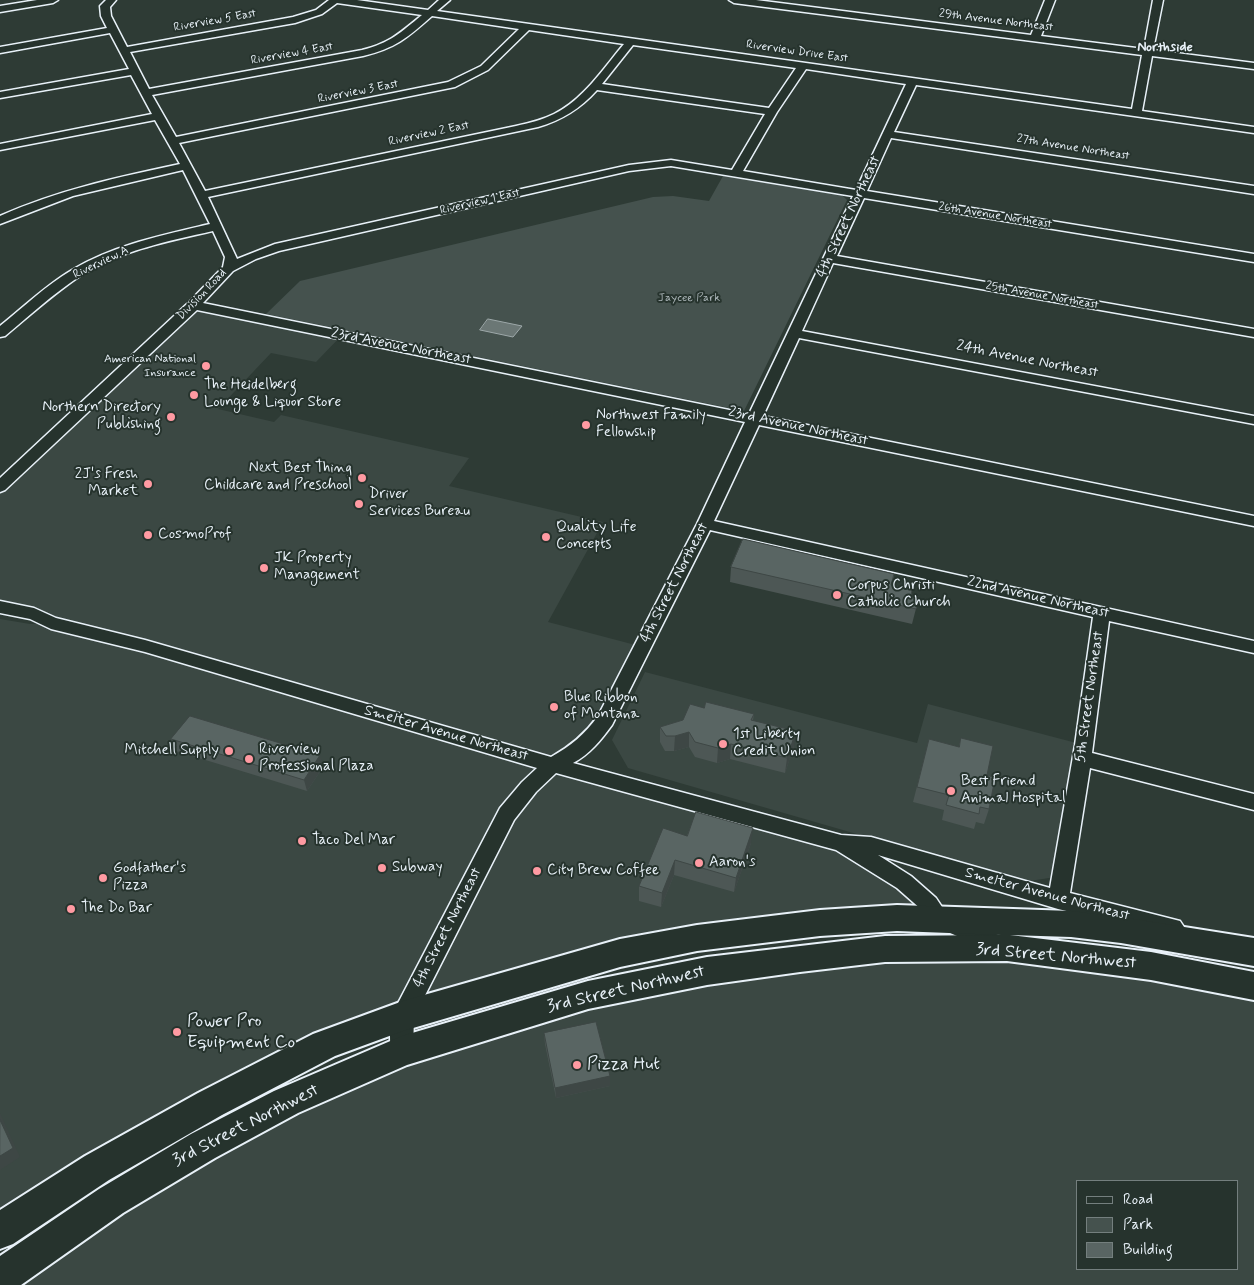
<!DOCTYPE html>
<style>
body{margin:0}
#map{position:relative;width:1254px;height:1285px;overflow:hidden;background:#2e3b35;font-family:Mynerve,sans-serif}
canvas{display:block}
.legend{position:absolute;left:1076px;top:1180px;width:162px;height:90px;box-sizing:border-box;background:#26332d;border:1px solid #747f7e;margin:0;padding:6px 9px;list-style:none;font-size:15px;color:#e8f1f8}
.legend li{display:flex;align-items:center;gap:10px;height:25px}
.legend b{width:25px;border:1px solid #747f7e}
</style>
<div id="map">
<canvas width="1254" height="1285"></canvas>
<ul class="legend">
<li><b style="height:6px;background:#26332d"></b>Road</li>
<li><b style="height:14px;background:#45524e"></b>Park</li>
<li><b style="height:14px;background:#596563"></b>Building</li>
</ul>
</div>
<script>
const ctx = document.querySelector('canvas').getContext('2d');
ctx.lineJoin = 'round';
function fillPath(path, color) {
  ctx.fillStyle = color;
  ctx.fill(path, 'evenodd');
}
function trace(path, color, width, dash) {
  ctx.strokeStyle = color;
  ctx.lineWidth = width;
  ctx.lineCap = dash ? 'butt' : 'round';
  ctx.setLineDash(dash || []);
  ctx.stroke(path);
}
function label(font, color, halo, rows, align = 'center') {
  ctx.font = font + ' Mynerve,sans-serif';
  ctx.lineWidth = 4;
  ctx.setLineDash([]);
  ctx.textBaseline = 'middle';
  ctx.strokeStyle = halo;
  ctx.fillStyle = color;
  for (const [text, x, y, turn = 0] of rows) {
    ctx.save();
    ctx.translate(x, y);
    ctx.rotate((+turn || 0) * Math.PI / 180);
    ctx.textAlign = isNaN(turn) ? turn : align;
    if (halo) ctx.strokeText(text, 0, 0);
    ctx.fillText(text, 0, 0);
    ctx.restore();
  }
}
const built = new Path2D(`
 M194,305l148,30 -26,27 -45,-9 -53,56 56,13 7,-7 188,43 -20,28 154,36 -55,100 95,25 -38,73 -52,45 288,78 98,76 -242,19 -294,78 -403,215v-612l30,5h20l-50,-17v-120z
 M645,672l272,71 11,-39 156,41 -22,131 -39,6 -395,-114 -16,-28z
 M1007,948l247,44v293h-1254l357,-214 350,-100zM1078,1181h160v88h-160z`);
const green = new Path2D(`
 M723,176l119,19 5,5 -103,211 -478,-97 34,-33 353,-84 20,-1 36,5z`);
const water = new Path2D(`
 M488,319l34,7 -9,11 -33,-7z`);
const minor = new Path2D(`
 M37,0h21l-5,3 -53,9v-6z
 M106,0h10l-6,7 1,9 16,31 166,-30 23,-7 13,-10h28l71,10 11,-10h11l-13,11 695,98 10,-54 -408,-52 -5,-3h27l275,35 14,-35h10l-14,36 103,13 9,-49h10l-10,50 101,13v6l-102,-13 -10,55 112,16v6l-338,-48 -22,47 360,54v8l-363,-56 -24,53 387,63v8l-390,-64 -27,58 417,73v8l-421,-74 -31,68 452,85v8l-455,-86 -36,78 491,100v10l-495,-101 -45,96 540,120v12l-145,-32 -17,132 162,41v16l-164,-42 -20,125 110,28 4,6 -4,6 -7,3 -115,-27 -180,-54 33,21 25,22 10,15 60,25 3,7 -3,7 -8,2 -66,-29 -10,-15 -25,-22 -61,-38 -280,-77 -20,19 -22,28 -100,197 -1,34 -3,8 -8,3 -8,-3c-6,-14 -5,-37 1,-50l105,-201 22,-26 15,-14 -392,-116 -94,-23 -21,-10 -30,-6v-12l34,7 22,10 89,22 406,117c20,-11 34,-23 47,-41l99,-192 48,-102 -548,-112 -192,180 -5,2v-14l189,-176 34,-35 2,-10 -12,-26c-45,10 -94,20 -133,45 -27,18 -51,40 -75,60l-5,1v-11c24,-19 46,-41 72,-56 42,-25 91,-35 138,-46l-27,-54 -110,26 -73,28v-8c58,-26 119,-39 180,-52l-25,-44 -155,30v-6l152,-30 -21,-39 -131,23v-6l129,-23 -19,-36 -110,20v-6l107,-19 -6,-12 -1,-10zM337,3l85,12c-22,18 -32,28 -60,35l-213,39 -19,-37 165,-29 27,-9zM432,16l87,13 -38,37 -33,16 -272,55 -24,-42 211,-39c33,-8 44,-18 69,-40zM529,30l95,14c-21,25 -41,56 -70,70 -12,6 -25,9 -38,12l-311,65 -26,-48 276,-56 33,-17zM633,45l163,23 -27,40 -167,-24zM806,69l100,15 -50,106 -113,-19 34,-59zM597,90l168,24 -33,56 -61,-10 -42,5 -354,79 -38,15 -29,-62 330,-70c24,-7 42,-18 59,-37zM671,166l182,30 -104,218 -546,-111 30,-32 23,-12 23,-8 350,-80zM710,530l383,87 -18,128 -25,143 -179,-51 -30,-2 -268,-72c17,-9 28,-23 39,-38z`);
const highway = new Path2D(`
 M897,905l174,6 50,6 133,21v28l-133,-23 -50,-6 -61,-2 141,17 103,20v28l-103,-20 -144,-19 -122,1 -85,10 -93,13 -119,24 -181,56 -109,48 -83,45 -92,55 -102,72h-21v-29l99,-67 92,-55 83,-43 128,-55 186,-55 119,-24 178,-21 116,-1 -104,-4 -77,5 -123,15 -77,16 -217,64 -68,25 -113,59 -113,65 -96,64 -13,5v-39l85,-54 113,-63 115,-59 90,-33 217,-62 77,-14 123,-15z`);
const wall = new Path2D(`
 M731,567l163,7 -2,12 19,10 8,1 -7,27 -182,-42z
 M754,714l-1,6 41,26 -9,27 -55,-14 -13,4 -22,-6 -6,-10 -15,4h-9l-5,-9v-15l23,-7z
 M961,738l26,37 2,34 -5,15 -8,-2 -2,7 -32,-9 2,-10 -31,-8 16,-63 30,8z
 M171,739l152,28 -16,24 -131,-40z
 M687,836l64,7 -17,49 -60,-17 -13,32 -22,-6v-15z
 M544,1033l66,53 -54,12 -11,-54z`);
const shadedWall = new Path2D(`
 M796,731l-2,15 -9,27 2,-15z
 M689,732v15l-15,4 1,-15z
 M731,744l-1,15 -13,4 1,-15z
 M320,755l3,12 -16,24 -3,-11z
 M753,828l-2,15 -17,49 2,-14z
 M675,860l-1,15 -13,32 1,-14z
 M610,1076v10l-54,12 -1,-10z
 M0,1113l20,44 -20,13z`);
const building = new Path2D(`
 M743,539l151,35 -3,11 21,5 -1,6 8,1 -3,12 -185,-42z
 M706,702l48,12 -3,6 45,11 -9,27 -56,-14 -13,4 -23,-6 -6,-10 -14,4h-9l-6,-9 23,-7 7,-16 14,4z
 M190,716l130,39 -16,25 -133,-41z
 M961,738l32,8 -6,29 8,3 -6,31 -9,-2 -1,7 -33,-9 3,-10 -32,-8 12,-48 30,8z
 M696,812l57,16 -17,50 -61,-18 -13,33 -23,-7 24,-58 24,8z
 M596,1022l14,54 -55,12 -11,-55z
 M0,1120l13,28 -13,8z`);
const markers = [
 [206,366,5,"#ff9aa2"],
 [194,395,5,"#ff9aa2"],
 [171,417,5,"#ff9aa2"],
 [586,425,5,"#ff9aa2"],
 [362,478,5,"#ff9aa2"],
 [148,484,5,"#ff9aa2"],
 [359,504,5,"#ff9aa2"],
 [148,535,5,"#ff9aa2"],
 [546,537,5,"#ff9aa2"],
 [264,568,5,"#ff9aa2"],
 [837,595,5,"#ff9aa2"],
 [554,707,5,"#ff9aa2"],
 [723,744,5,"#ff9aa2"],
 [229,751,5,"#ff9aa2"],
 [249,759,5,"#ff9aa2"],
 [951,791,5,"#ff9aa2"],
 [302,841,5,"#ff9aa2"],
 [699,863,5,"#ff9aa2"],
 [382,868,5,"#ff9aa2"],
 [537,871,5,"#ff9aa2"],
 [103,878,5,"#ff9aa2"],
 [71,909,5,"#ff9aa2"],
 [177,1032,5,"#ff9aa2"],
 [577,1065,5,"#ff9aa2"]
];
const farStreetnames = [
 ["Riverview 5 East",215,21,-10],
 ["29th Avenue Northeast",996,21,7],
 ["Riverview Drive East",797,52,8],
 ["Riverview 4 East",292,54,-10],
 ["Riverview 3 East",358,92,-11],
 ["Riverview 2 East",429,134,-12],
 ["27th Avenue Northeast",1073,148,9],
 ["Riverview 1 East",480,202,-13],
 ["26th Avenue Northeast",995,216,9],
 ["Riverview A",101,263,-26],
 ["Division Road",202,295,-46],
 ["25th Avenue Northeast",1042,296,10]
];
const farParknames = [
 ["Jaycee Park",689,298]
];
const farPoinames = [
 ["American National",196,359],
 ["Insurance",196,373]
];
const farNeighbourhoodnames = [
 ["Northside",1165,48]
];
const streetNames = [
 ["4th Street Northeast",849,217,-65],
 ["23rd Avenue Northeast",401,347,11],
 ["24th Avenue Northeast",1027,360,11],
 ["23rd Avenue Northeast",798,427,12],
 ["4th Street Northeast",675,583,-63],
 ["22nd Avenue Northeast",1038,598,13],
 ["5th Street Northeast",1090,697,-82],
 ["Smelter Avenue Northeast",446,734,16],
 ["Smelter Avenue Northeast",1047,895,15],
 ["4th Street Northeast",448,928,-63]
];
const poiNames = [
 ["The Heidelberg",204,386],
 ["Lounge & Liquor Store",204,403],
 ["Northern Directory",161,408,"right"],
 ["Publishing",161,425,"right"],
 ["Northwest Family",596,416],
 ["Fellowship",596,433],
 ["Next Best Thing",352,469,"right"],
 ["Childcare and Preschool",352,486,"right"],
 ["2J's Fresh",138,475,"right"],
 ["Market",138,492,"right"],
 ["Driver",369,495],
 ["Services Bureau",369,512],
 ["Quality Life",556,528],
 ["Concepts",556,545],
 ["CosmoProf",158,535],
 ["JK Property",274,559],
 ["Management",274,576],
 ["Corpus Christi",847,586],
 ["Catholic Church",847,603],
 ["Blue Ribbon",564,698],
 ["of Montana",564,715],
 ["1st Liberty",733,735],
 ["Credit Union",733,752],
 ["Riverview",259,750],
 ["Professional Plaza",259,767],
 ["Mitchell Supply",219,751,"right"],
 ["Best Friend",961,782],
 ["Animal Hospital",961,799],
 ["Taco Del Mar",312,841],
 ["Aaron's",709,863],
 ["Subway",392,868],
 ["Godfather's",113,869],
 ["Pizza",113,886],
 ["City Brew Coffee",547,871],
 ["The Do Bar",81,909]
];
const nearStreetnames = [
 ["3rd Street Northwest",1056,957,5],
 ["3rd Street Northwest",626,990,-13],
 ["3rd Street Northwest",246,1126,-27]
];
const nearPoinames = [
 ["Power Pro",187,1022],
 ["Equipment Co",187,1043],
 ["Pizza Hut",587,1065]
];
fillPath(built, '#3b4843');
fillPath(green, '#45524e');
fillPath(water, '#6b7775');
trace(water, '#9da8a9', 1);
trace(minor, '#e8f1f8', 3);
trace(highway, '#e8f1f8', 4);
fillPath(minor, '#26332d');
fillPath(highway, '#26332d');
fillPath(wall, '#4d5755');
fillPath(shadedWall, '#3e4745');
fillPath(building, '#596563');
trace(building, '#3e4745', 1);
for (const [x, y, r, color] of markers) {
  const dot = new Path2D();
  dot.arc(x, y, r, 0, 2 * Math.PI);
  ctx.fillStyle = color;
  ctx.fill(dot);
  trace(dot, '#26332d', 2);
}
label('12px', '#e8f1f8', '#26332d', farStreetnames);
label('12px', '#afb9bc', '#26332d', farParknames);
label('12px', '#e8f1f8', '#26332d', farPoinames, 'right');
label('bold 14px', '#e8f1f8', '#26332d', farNeighbourhoodnames);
label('15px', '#e8f1f8', '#26332d', streetNames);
label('15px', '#e8f1f8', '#26332d', poiNames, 'left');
label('18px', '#e8f1f8', '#26332d', nearStreetnames);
label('18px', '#e8f1f8', '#26332d', nearPoinames, 'left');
</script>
